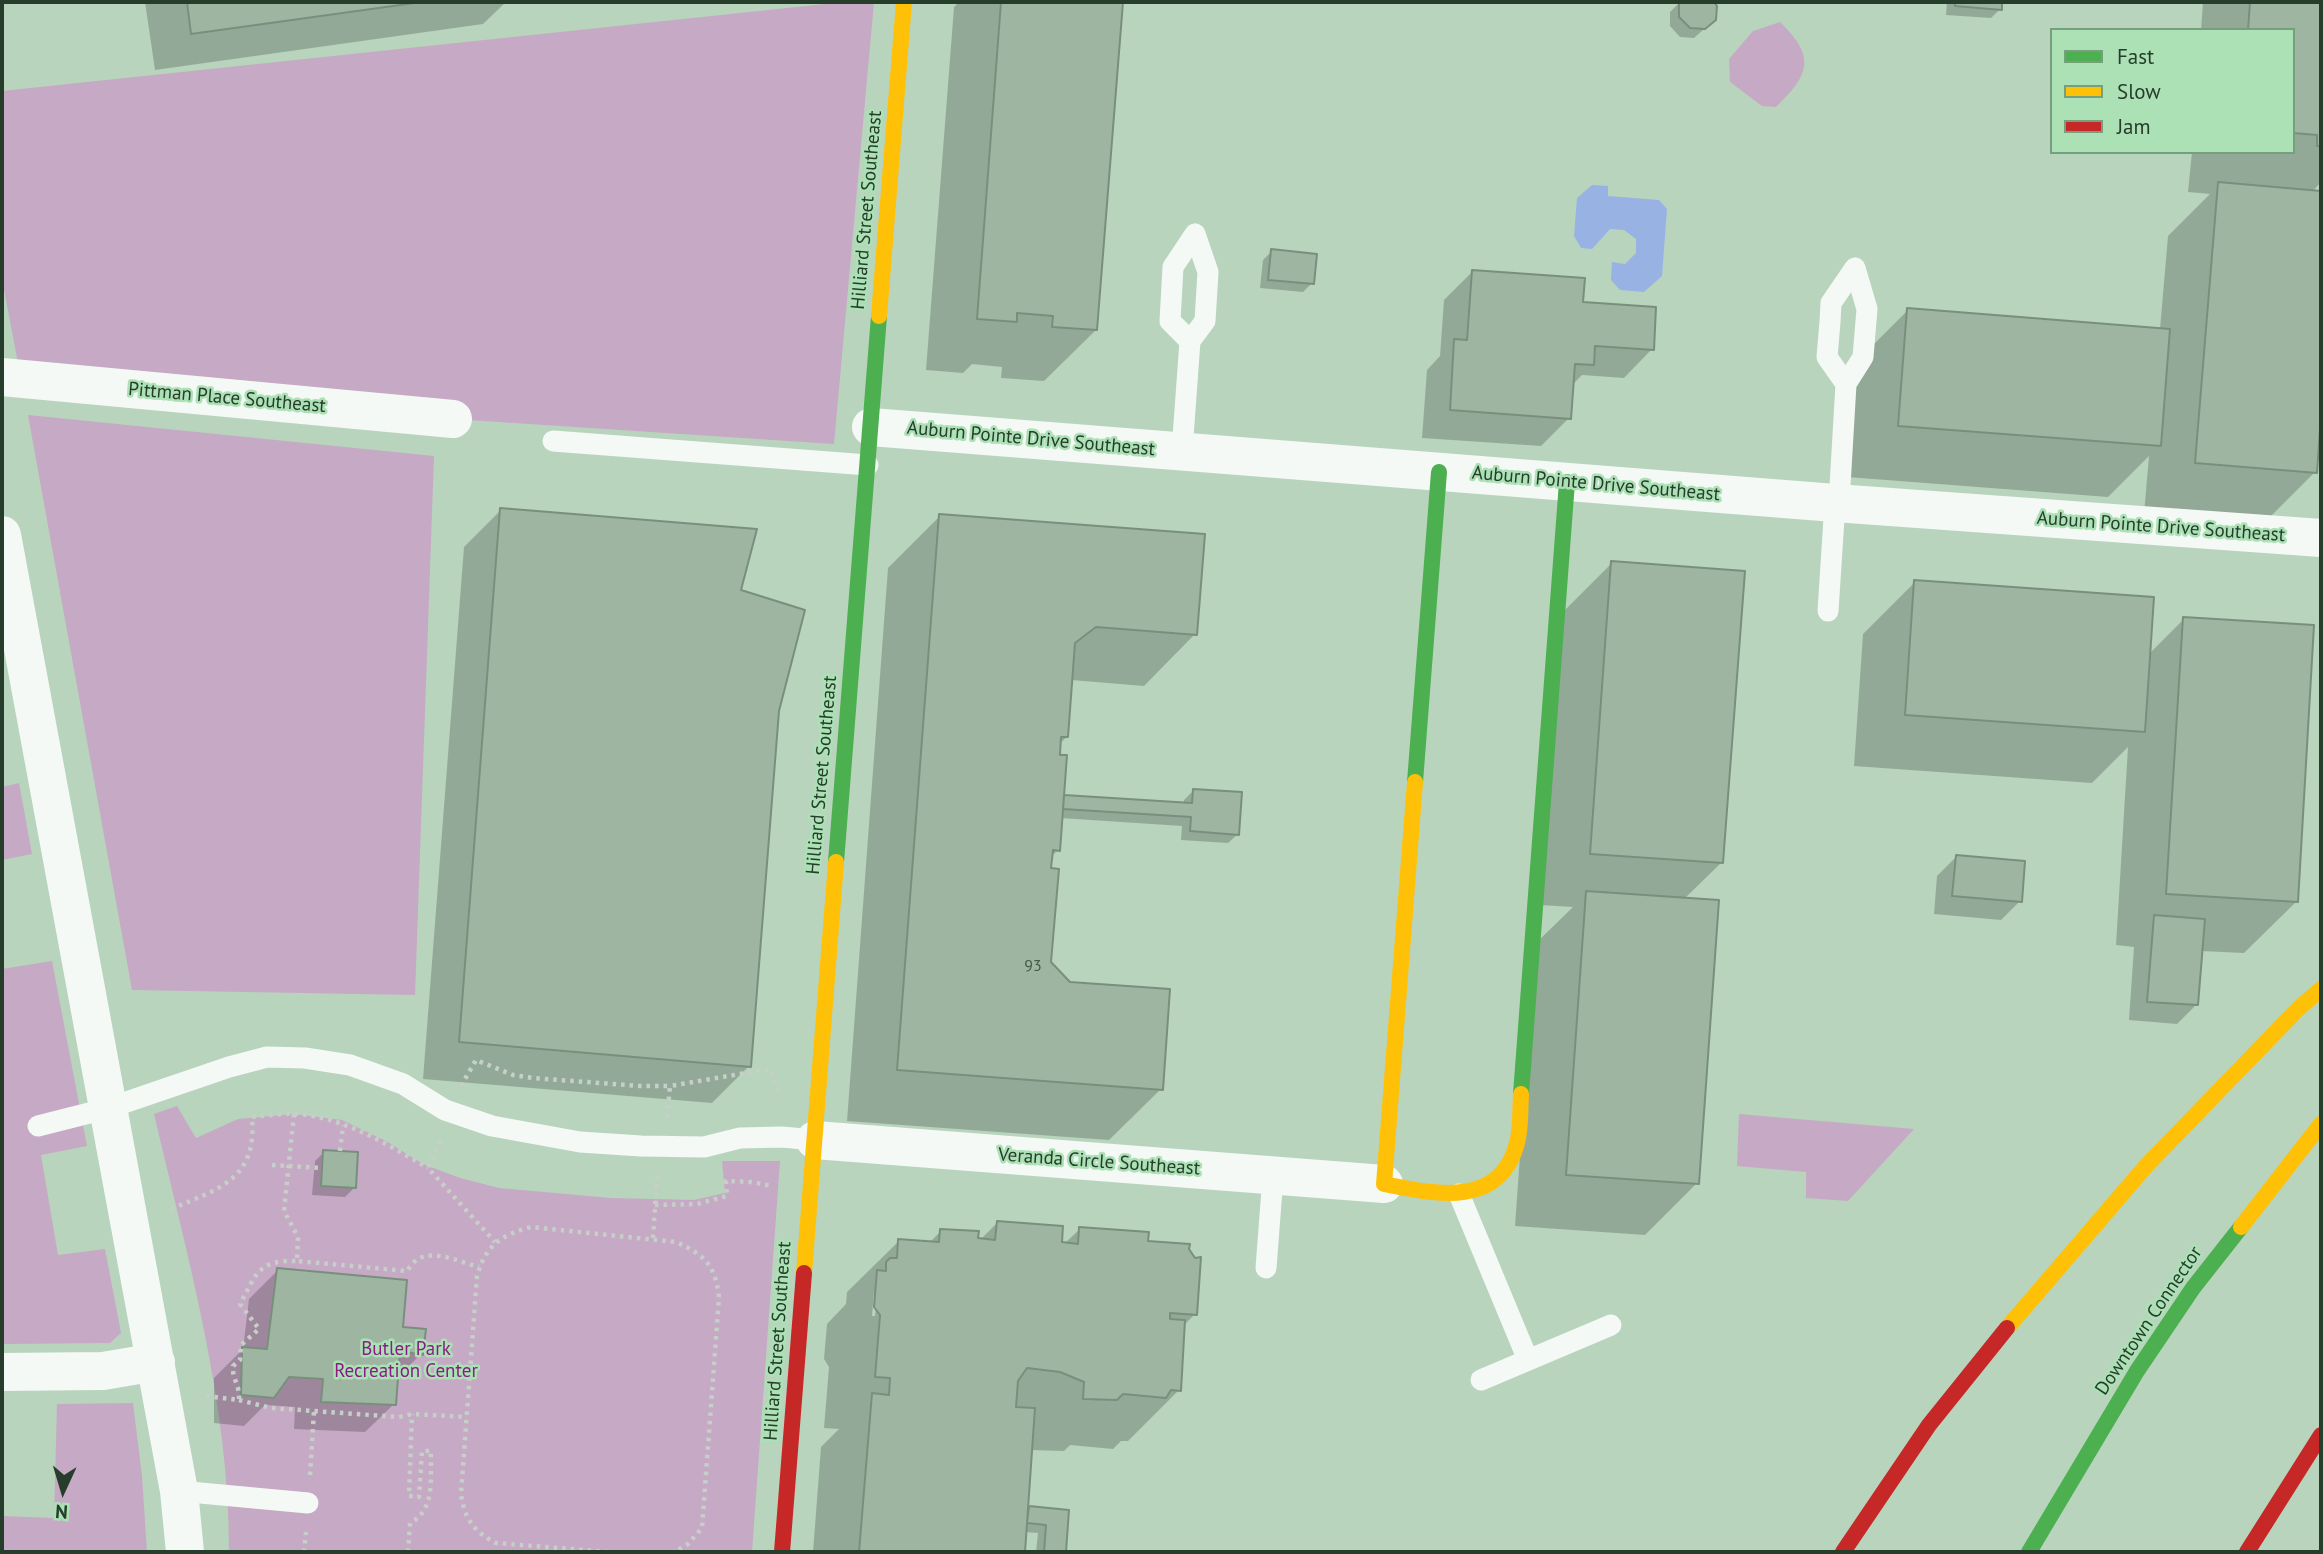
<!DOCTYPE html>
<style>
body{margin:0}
#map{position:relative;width:2323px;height:1554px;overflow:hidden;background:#b8d4bd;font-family:"PT Sans",sans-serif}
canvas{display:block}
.frame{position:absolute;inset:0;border:4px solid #273d2b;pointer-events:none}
.legend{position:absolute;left:2050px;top:28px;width:245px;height:126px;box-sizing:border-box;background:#abe1b5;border:2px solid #769f7e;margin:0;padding:9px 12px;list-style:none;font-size:21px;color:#273d2b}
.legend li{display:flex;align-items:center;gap:14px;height:35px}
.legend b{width:35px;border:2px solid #769f7e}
.north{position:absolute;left:28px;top:1456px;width:70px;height:70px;-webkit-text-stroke:5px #abe1b5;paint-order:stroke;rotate:184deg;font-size:19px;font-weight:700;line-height:28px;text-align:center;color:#273d2b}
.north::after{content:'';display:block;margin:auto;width:24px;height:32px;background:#273d2b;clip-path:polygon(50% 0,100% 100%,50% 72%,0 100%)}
</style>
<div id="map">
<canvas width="2323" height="1554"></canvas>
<div class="frame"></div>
<ul class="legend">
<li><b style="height:9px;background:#4caf50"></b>Fast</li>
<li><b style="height:9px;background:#ffc107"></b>Slow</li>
<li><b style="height:9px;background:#c62828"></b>Jam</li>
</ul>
<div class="north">N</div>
</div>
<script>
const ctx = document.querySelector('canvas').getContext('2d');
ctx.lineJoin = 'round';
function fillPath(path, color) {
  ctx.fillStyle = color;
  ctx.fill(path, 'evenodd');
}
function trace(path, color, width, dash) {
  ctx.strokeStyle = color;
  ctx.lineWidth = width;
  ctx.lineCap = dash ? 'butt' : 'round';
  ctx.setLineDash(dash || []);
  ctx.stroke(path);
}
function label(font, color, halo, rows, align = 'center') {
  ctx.font = font + ' "PT Sans",sans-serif';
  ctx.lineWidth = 5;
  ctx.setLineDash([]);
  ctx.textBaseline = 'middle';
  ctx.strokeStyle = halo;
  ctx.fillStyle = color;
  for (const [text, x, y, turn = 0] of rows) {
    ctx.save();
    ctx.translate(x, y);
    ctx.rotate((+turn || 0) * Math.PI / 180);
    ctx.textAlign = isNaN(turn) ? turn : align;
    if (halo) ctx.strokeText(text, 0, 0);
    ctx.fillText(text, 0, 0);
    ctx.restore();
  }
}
const green = new Path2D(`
 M844,2h30l-40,442 -381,-25 -432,-40 -19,-100v-188z
 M1780,22c36,35 30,52 -4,85l-14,-1 -32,-24 -1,-23 24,-28z
 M28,415l406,41 -19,539 -283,-5z
 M19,783l13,71 -30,6v-73z
 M52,961l35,185 -46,9 17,100 47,-6 16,84 -11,10 -108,1v-375z
 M177,1106l19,32 42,-19 56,-5 48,6 44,21 37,23 37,14 39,10 112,10 83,2 31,-7 -3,-32h58l-28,391h-523c1,-145 -42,-297 -75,-438z
 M1739,1114l175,15 -66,72 -42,-3v-26l-69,-6z
 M133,1403l9,73 5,76h-145v-36l52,2 3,-114z`);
const water = new Path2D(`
 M1592,185l16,1v10l51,4 8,9 -5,67 -18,16 -24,-2 -9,-10 1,-18 13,2 11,-11v-14l-12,-9 -14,-1 -18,20 -11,-1 -7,-12 3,-38z`);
const shadow = new Path2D(`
 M145,2h361l-23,22 -328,46z
 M959,2h162l-25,328 -52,51 -43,-3 1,-11 -30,-3 -9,9 -37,-3 28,-363z
 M1680,2h32l3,5 -11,22 -10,9 -14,-1 -10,-11v-14z
 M1947,2h54l-1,7 -9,9 -45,-3z
 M2203,2h118v180l-9,10h9v201l-6,79 -52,52 -119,-10 5,-58 -41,41 -261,-20 9,-115 52,-52 252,19 8,-93 42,-42 -22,-2 4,-40h101v-122h-92z
 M1272,251l40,32 -9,9 -43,-4 3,-28z
 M1472,272l109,32 71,45 -28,29 -42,-3 -10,10 -3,33 -28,28 -119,-8 5,-68 13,-14 4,-56z
 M501,510l238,81 38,120 -28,355 -37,37 -289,-24 41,-532z
 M940,516l255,118 -51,52 -73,-6 -4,57 -8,7 3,56 122,4v-4l9,-9 45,43 -10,9 -47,-3 1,-14 -122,-8 -2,32 -8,8v105l111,126 -52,51 -262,-19 41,-553z
 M1612,563l110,299 -38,37 13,284 -52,52 -130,-9 20,-282 38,-37 -33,-2 20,-290z
 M1915,582l234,72 35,-35 112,283 -52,51 -43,-2 -5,54 -19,19 -48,-4 5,-73 -18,-2 12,-198 -36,36 -238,-17 9,-132z
 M1956,857l64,44 -19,19 -67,-6 3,-38z
 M324,1152l30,36 -9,9 -33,-2 3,-34z
 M997,1223l63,21h4l16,-15 66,13 49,72 -12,12 -4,64 -51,51h-7l-8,8 -43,-4 -6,6 -34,-1 -4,62 4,-4 37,4 -3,40h-28l2,-19 -14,-1 -2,20h-209l8,-105 18,-18 -15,-1 5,-61 -5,-8 3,-35 19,-20 1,-12 52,-51 30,2 12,-12 39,9zM874,1292h3l-2,24h-3z
 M278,1270l123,59 20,25 -25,25 -2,25 -29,28 -71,-3 1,-22 -30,-2 -21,21 -30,-3v-45l29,-29 6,-50z`);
const building = new Path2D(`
 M187,2h235l-231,32z
 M1001,2h122l-26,328 -45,-3 1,-11 -36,-3v9l-40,-3z
 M1679,2h35l3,4 -1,14 -11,9 -15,-1 -11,-11z
 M1955,2h47v8l-47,-4z
 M2250,2h71v144h-4v-11l-24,-2v-103h-45z
 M2218,182l103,9v224l-4,58 -122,-10z
 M1271,249l46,5 -3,30 -46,-4z
 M1472,270l113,8 -2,24 73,5 -2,43 -59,-4 -1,19 -19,-1 -4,55 -121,-9 4,-71 13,1z
 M1907,308l263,21 -9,117 -263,-20z
 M500,508l257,21 -16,61 64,20 -26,101 -28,356 -292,-25z
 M939,514l266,20 -8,101 -101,-8 -21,16 -7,94h-7l-1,18h7l-7,96 -7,-1 -2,18 8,1 -8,93 19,20 100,7 -7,101 -266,-20z
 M1611,561l134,10 -22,292 -133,-9z
 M1914,580l240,17 -9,135 -240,-17z
 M2183,617l131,8 -16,277 -132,-8z
 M1193,789l49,3 -3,43 -49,-4 1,-14 -128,-8 1,-14 128,8z
 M1956,855l69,6 -3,41 -70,-6z
 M1586,891l133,9 -20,284 -133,-9z
 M2154,915l51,4 -7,86 -51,-3z
 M323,1150l35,2 -2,36 -35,-2z
 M997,1221l66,5 -1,16 16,2 1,-17 70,5 -1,9 42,3 -1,5 6,9 6,-1 -4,58 -27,-2v6l15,1 -4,71 -10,-1 -5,8 -43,-4 -6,6 -34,-1 1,-17 -24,-10 -33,-4 -9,13 -2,26 19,1 -10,144h-166l13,-159 17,2 1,-17 -15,-1 5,-62 -6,-8 3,-37 9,1v-9l4,-4h7l1,-19 41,3 1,-13 39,2 -1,7 17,2z
 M277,1268l130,12 -4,47 23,2 -3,26 -23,-4 -4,54 -75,-3 2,-23 -34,-2 -15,21 -33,-3 1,-48 25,2z
 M1029,1506l40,4 -3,42h-22l2,-27 -19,-2z`);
const path = new Path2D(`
 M461,1086l15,-26 37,15 20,3 107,8h30
 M294,1114l-10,97 14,26 -1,24 110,10c3,-4 7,-10 11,-12 17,-10 44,4 61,8
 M667,1117l3,-31 99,-17 9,20h2
 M441,1141l-13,27 67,74
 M340,1151l3,-26
 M272,1165l50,3
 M655,1205l42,-1 30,-8 -1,-15 25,1 21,4
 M171,1209c50,-21 86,-30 81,-92 14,-1 30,-4 44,-3 48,3 92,31 132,54
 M653,1238l4,-62
 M206,1396l33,4c1,-16 -7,-20 -6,-34l7,-6 1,-15 18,-16 -19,-25c17,-31 18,-44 57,-43
 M239,1400l32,8 128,9 13,-3 55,3
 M310,1475l4,-64
 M304,1552l2,-20
 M408,1552l2,-29c26,-13 20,-46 21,-72h-9l-3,46 -10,-1 3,-82
 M608,1552l-112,-9c-22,-11 -32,-25 -35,-49l16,-218c9,-31 24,-41 54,-49l145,15c29,13 39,23 43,55l-17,231 -14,16 -14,8`);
const lane = new Path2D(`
 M1190,341l-20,-20 3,-54 22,-33
 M1846,384l-19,-27 3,-35 1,-19 24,-35
 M553,441l315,24
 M1182,451l8,-110 15,-20 3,-49 -13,-38
 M1839,503l7,-119 17,-27 4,-48 -12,-41
 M1828,611l7,-108
 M38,1126l71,-18 120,-41 38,-10 38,1 45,7 53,19 42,26 47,16 88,16 61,4 63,1 36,-9 42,-1 33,3
 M1459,1194l69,166
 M1266,1268l7,-92
 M1481,1380l130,-55
 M179,1491l129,12`);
const street = new Path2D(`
 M2,377l451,42
 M871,427l964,76 486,35
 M2,535l177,956 6,61
 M815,1140l569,44
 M2,1372l101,-1 53,-9`);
const fast = new Path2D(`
 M1415,782l24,-310
 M836,862l43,-546
 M1521,1094l46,-612
 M2029,1552l108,-181 56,-83 48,-61`);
const slow = new Path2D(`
 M879,316l25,-314
 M1415,782l-31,402c50,10 116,25 133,-41 4,-15 3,-33 4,-49
 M2241,1227l80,-103
 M804,1273l32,-411
 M2007,1328l139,-162 152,-157 23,-20`);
const jam = new Path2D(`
 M782,1552l22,-279
 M1843,1552l86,-127 78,-97
 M2247,1552l74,-117`);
const numberNames = [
 ["93",1033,966]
];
const streetNames = [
 ["Hilliard Street Southeast",867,210,-85],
 ["Pittman Place Southeast",227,398,5],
 ["Auburn Pointe Drive Southeast",1031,439,5],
 ["Auburn Pointe Drive Southeast",1596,484,5],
 ["Auburn Pointe Drive Southeast",2161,527,4],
 ["Hilliard Street Southeast",822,775,-85],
 ["Veranda Circle Southeast",1099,1162,4],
 ["Downtown Connector",2149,1321,-56],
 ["Hilliard Street Southeast",778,1341,-86]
];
const parkNames = [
 ["Butler Park",406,1350],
 ["Recreation Center",406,1372]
];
fillPath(green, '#c6a9c4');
fillPath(water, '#98b2e4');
fillPath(shadow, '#0003');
fillPath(building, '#9eb5a2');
trace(building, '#798f7d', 2);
trace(path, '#c6cfc8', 4.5, [3.5, 5]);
trace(lane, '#f4f9f5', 21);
trace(street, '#f4f9f5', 38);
trace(fast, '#4caf50', 16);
trace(slow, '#ffc107', 16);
trace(jam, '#c62828', 16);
label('16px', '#455b49', null, numberNames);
label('19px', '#273d2b', '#abe1b5', streetNames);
label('19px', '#881c84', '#abe1b5', parkNames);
</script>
